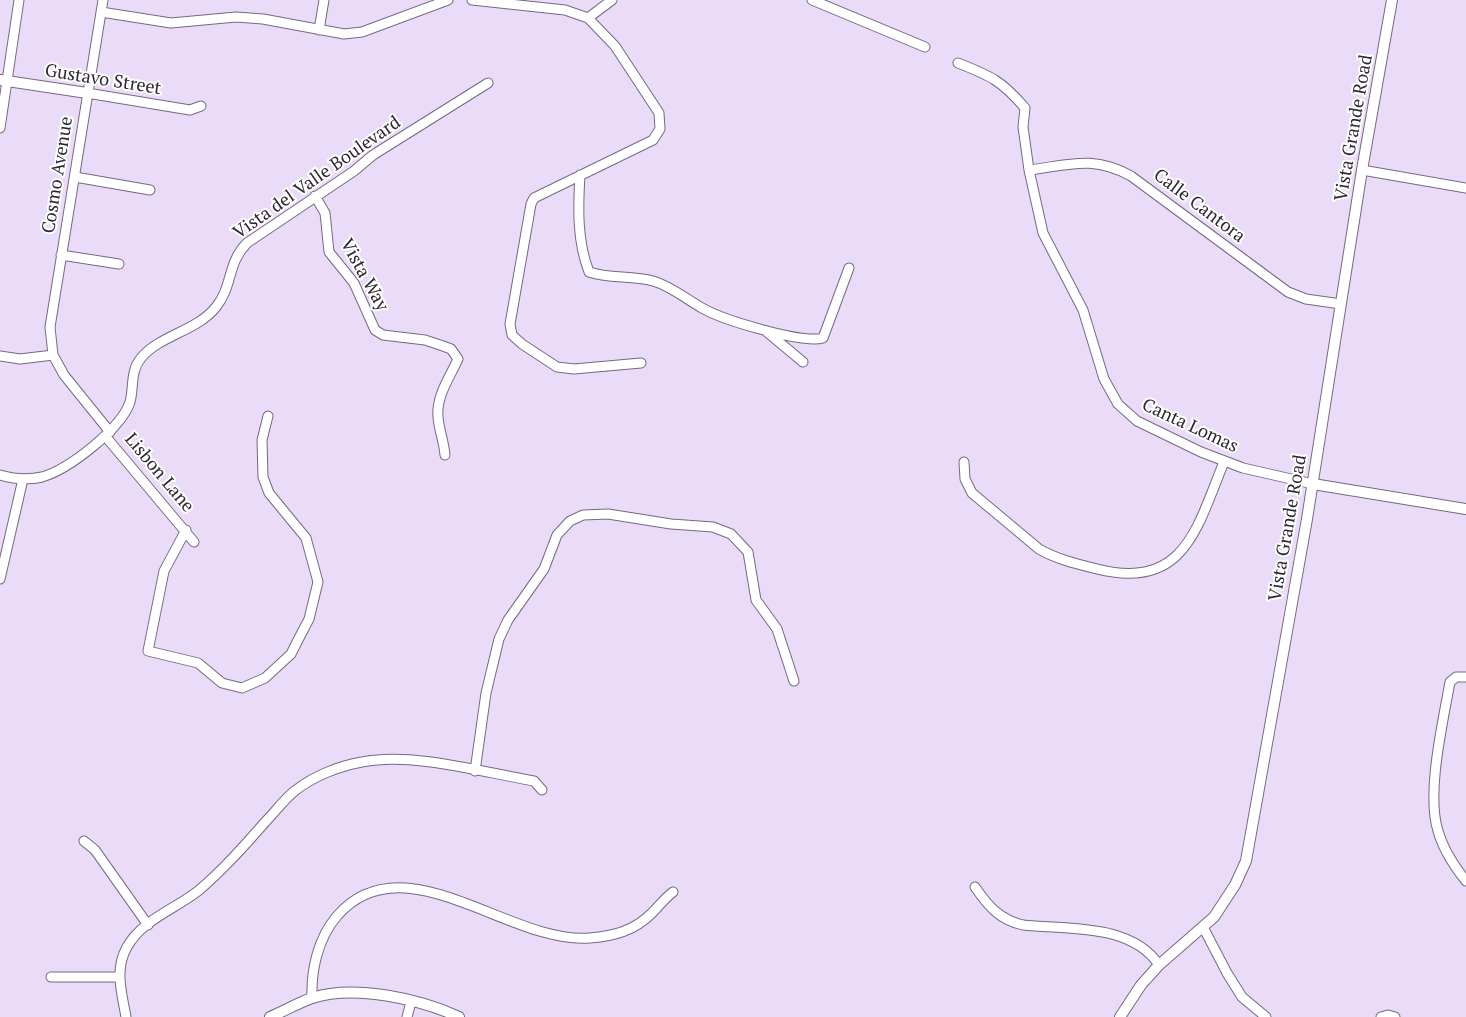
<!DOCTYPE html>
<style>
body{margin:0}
canvas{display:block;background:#eadcf9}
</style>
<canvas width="1466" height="1017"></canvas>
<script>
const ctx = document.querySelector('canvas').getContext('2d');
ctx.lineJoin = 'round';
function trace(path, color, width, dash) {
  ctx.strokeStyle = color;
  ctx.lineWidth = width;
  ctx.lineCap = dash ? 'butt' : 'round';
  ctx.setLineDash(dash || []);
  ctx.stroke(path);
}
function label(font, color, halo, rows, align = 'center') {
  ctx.font = font + ' "PT Serif",serif';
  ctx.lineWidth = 4;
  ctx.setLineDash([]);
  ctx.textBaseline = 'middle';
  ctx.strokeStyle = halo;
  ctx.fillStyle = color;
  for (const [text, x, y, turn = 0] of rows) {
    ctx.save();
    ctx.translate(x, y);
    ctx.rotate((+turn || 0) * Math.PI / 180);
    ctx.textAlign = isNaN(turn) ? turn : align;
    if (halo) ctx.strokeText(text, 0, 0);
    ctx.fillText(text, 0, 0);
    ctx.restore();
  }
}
const minor = new Path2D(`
 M103,0l-53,327 3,28 11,20 46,57
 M472,0l93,10 23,8
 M812,0l113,47
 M101,12l70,11 65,-6 27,2 81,15 18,-2 86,-32
 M588,18l27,28 44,67 1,16 -7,11 -119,58 -3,6 -21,120 2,11 10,9 35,23 17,2 67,-6
 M588,18l24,-18
 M319,30l5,-30
 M958,63c33,13 44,18 67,45l-2,19 6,43 14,63 40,77 21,69 14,25 19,17 64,31 42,16 70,16
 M87,93l103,17 11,-4
 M0,128l19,-128
 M1029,170c41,-5 63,-15 102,6l157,116 18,7 35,5
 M1362,170l104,18
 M580,175c-2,33 -3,66 9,97 20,7 43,3 64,9 18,5 33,18 49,27 21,12 100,36 121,30l26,-70
 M75,177l75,13
 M315,196l10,17 4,39 25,31 21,47 8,5 42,5 18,6 8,3 7,10c-8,18 -22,37 -20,58 1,13 6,25 7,38
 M61,255l58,9
 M767,332l36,30
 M0,356l20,3 33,-4
 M106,437l88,105
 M964,462l1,17 7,14 67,56c17,10 38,15 58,20 88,22 100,-42 127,-107
 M0,475c14,4 28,5 42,2 27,-8 79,-48 88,-75 4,-14 0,-31 11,-44 19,-23 56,-27 75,-51 17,-21 11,-44 31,-64l107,-72 19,-16 115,-72
 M186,530l-22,41 -16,80 50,12 24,20 20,5 23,-10 26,-24 7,-14 11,-21 9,-37 -12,-44 -37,-45 -6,-16 -1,-37 6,-24
 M0,579l23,-100
 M1466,677h-10l-6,5c-7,40 -24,111 -12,149 5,18 16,35 28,50
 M475,771l11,-78 13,-54 9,-19 36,-51 13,-34 13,-14 13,-6 25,-1 63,10 42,3 18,7 17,18 8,48 21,29 17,52
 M84,841l11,9 53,75
 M975,887c13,19 25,33 48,38 45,5 108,-2 136,40
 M1203,927l24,46 15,24 24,20
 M51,977h68
 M312,998c-1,-28 6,-60 25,-82 67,-77 173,29 253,22 24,-2 44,-7 62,-25 7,-7 13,-15 21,-21
 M126,1017c-4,-24 -12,-47 1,-70 15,-27 48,-38 71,-56 25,-21 47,-46 69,-71 9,-9 18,-22 29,-30 18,-14 43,-24 66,-28 52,-10 119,10 172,19l8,9
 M407,1017l4,-15
 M1381,1017l7,-2 7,2`);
const tertiary = new Path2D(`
 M0,80l87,13
 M1313,484l153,25
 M270,1017c14,-6 28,-14 42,-19 42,-14 108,1 147,19
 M1120,1017l21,-32 18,-20 55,-48 21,-32 11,-24 61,-342 55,-349 30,-170`);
const streetNames = [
 ["Gustavo Street",103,80,9],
 ["Vista Grande Road",1354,128,-80],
 ["Cosmo Avenue",58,175,-81],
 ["Vista del Valle Boulevard",317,178,-35],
 ["Calle Cantora",1199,206,37],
 ["Vista Way",364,275,61],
 ["Canta Lomas",1190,426,25],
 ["Lisbon Lane",159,473,50],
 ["Vista Grande Road",1288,528,-80]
];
trace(minor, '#756982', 11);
trace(tertiary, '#756982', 12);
trace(minor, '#fff', 9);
trace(tertiary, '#fff', 10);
label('18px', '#2c2731', '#fff', streetNames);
</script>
